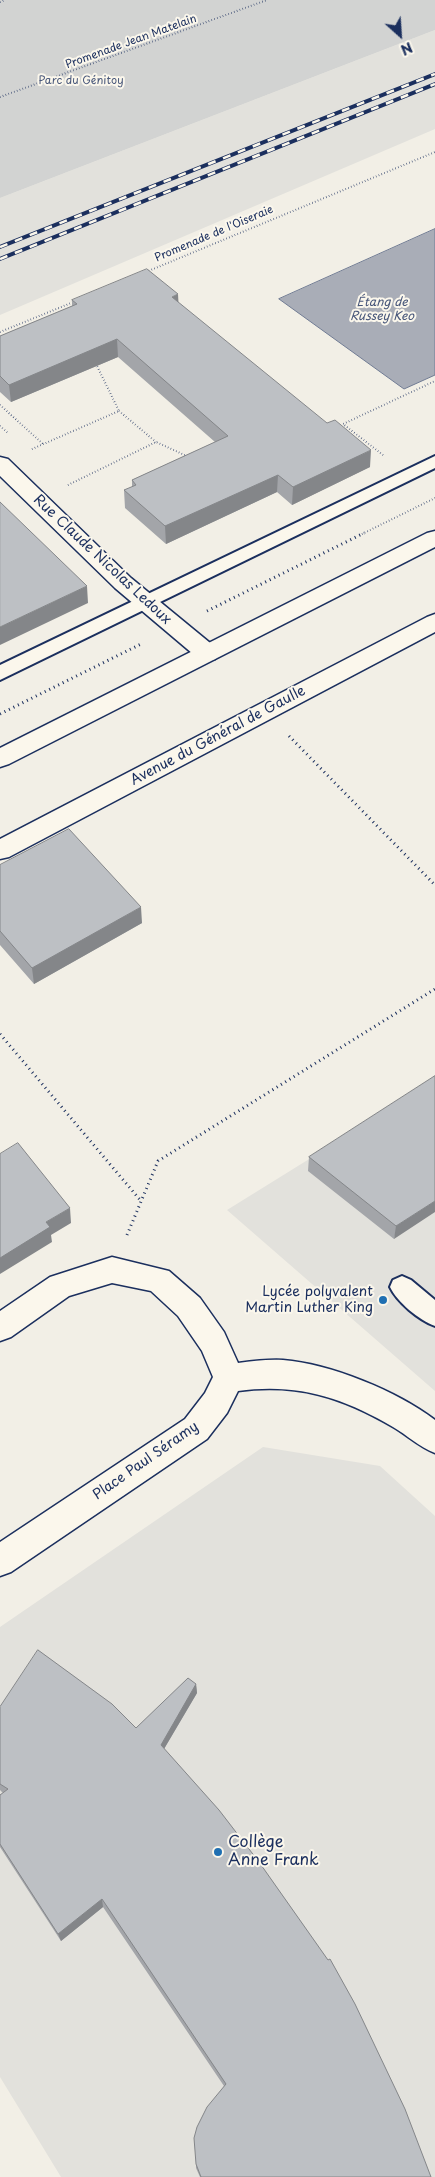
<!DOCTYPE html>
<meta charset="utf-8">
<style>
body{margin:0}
#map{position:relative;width:435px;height:2177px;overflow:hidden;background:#f2efe6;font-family:"Playpen Sans",sans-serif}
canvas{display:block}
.north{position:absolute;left:375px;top:10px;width:50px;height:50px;-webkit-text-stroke:4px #fbf7ec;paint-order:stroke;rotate:154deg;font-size:14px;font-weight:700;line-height:20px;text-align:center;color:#1b2f5e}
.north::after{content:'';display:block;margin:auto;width:18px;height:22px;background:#1b2f5e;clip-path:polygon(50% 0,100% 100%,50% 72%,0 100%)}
</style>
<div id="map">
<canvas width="435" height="2177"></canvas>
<div class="north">N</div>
</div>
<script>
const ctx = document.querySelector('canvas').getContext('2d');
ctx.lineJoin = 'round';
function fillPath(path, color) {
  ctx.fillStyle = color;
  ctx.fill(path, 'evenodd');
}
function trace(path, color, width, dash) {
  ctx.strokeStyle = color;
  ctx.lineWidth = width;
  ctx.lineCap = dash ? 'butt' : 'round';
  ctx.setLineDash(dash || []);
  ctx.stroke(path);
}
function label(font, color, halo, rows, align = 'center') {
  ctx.font = font + ' "Playpen Sans",sans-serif';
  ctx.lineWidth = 4;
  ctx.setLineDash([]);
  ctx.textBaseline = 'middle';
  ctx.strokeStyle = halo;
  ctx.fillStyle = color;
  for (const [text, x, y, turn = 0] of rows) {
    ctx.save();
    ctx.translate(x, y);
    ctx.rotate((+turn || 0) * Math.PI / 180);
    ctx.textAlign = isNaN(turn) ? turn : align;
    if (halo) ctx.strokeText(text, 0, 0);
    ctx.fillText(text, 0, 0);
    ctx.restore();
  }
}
const built = new Path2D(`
 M435,30v99l-435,186v-117z
 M435,1081v310l-208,-181z
 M263,1447l117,19 55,50v661h-374l-61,-100v-450z`);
const green = new Path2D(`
 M0,0h435v30l-435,168z`);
const water = new Path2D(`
 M435,229v146l-31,14 -125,-90z`);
const pathFar1 = new Path2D(`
 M0,2l5,-2
 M0,97l267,-97
 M146,272l289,-120
 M0,332l76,-31
 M0,405l43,39
 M119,411l37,31
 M0,426l9,8
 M32,449l87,-38 -23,-47
 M383,455l-40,-31 92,-43
 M68,485l88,-43 33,15
 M362,534l73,-36`);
const path = new Path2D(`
 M207,611l157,-78
 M0,714l143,-71
 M289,736l145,148
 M0,1034l141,167
 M127,1235l31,-74 277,-172`);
const lane = new Path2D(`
 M435,456v12l-435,212v-15z
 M402,1276l9,4 24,20v26c-16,-6 -38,-24 -45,-39l3,-7z`);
const street = new Path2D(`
 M0,457l8,2 123,119 84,69 4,6 -4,6 -8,2 -8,-2 -84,-71 -115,-112z
 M435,614v18l-426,225 -9,2v-20l427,-222z
 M112,1257l57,14 31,27 24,34 14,31c15,-2 30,-4 45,-3 48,4 114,31 152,60v33c-16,-6 -28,-18 -42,-26 -51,-30 -96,-44 -155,-36l-11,22 -20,26 -196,133 -11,4v-34l185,-123 20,-26 8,-16 -11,-26 -24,-35 -27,-25 -39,-8 -43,13 -58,41 -11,4v-30l50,-34z`);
const secondary = new Path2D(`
 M435,531v16l-426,217 -9,3v-19l427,-215z`);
const rail = new Path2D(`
 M0,247l435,-173
 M0,259l435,-175`);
const wall = new Path2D(`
 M72,300l107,3 191,164 -78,38 -15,-13 -111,52 -41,-36 -1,-18 8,-3v-7l83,-38 -97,-85 -107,45 -11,-10v-56l72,-30z
 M0,865l142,58 -108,61 -34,-39z
 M435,1076l-41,163 -86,-68 1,-14z
 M196,1684l1,9 -33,56 267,428h-231l-4,-9v-4l28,-78 -121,-179 -42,34 -61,-94v-52l3,-2 -3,-3v-83l136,21z`);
const shadedWall = new Path2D(`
 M178,294l1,18 -7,-15z
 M117,339l1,18 -107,45 -2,-17z
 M371,450l-1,17 -78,38 1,-18z
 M278,475l-1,17 -111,52 -1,-18z
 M87,586l1,17 -88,42v-18z
 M141,907l1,16 -108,61 -2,-16z
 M435,1201v11l-41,27 2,-13z
 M70,1208l1,15 -20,12 1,7 -52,32v-16l46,-36z
 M196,1684l1,9 -36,61v-9z
 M102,1899l1,8 -42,34 -3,-7z`);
const building = new Path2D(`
 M147,269l31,25 -6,3 155,126 8,-3 36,30 -78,37 -15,-12 -113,51 -41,-36 12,-5 -4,-5 96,-44 -111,-97 -108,46 -9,-9v-40l77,-32 -5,-4z
 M0,502l87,84 -87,41z
 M69,829l72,78 -109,61 -32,-37v-66z
 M435,1076v125l-39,25 -87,-69z
 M18,1143l52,65 -24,14 4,5 -50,31v-104z
 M38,1650l74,54 24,24 52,-50 8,6 -35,61 58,65 40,52 69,98 2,-1 25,45 50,105 26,68h-230l-5,-13 -2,-26 3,-11 10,-20 19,-23 -124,-185 -44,35 -58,-90v-49l8,-6 -8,-5v-77z`);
const markers = [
 [383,1300,5,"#1f6fb2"],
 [218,1852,5,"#1f6fb2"]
];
const farStreetnames = [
 ["Promenade Jean Matelain",131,42,-20],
 ["Promenade de l'Oiseraie",214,234,-23]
];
const farParknames = [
 ["Parc du Génitoy",81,81]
];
const farWaternames = [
 ["Étang de",382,303],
 ["Russey Keo",382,317]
];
const streetNames = [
 ["Rue Claude Nicolas Ledoux",102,560,43],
 ["Avenue du Général de Gaulle",218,736,-28],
 ["Place Paul Séramy",146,1461,-35]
];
const poiNames = [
 ["Lycée polyvalent",373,1292],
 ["Martin Luther King",373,1308]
];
const nearPoinames = [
 ["Collège",228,1843],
 ["Anne Frank",228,1861]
];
fillPath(built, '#e2e1dc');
fillPath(green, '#d2d3d2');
fillPath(water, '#a9adb7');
trace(water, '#707b93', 1);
trace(lane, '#1b2f5e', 4);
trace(street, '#1b2f5e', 3);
trace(secondary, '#1b2f5e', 3);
trace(pathFar1, '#1b2f5e', 2, [0.5, 2.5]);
trace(path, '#1b2f5e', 3, [1, 4]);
fillPath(lane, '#fbf7ec');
fillPath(street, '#fbf7ec');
fillPath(secondary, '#fbf7ec');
trace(rail, '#1b2f5e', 4);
trace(rail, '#fbf7ec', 2.5, [8]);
fillPath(wall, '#a3a5a9');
fillPath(shadedWall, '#848689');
fillPath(building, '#bdc0c4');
trace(building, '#848689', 1);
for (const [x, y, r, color] of markers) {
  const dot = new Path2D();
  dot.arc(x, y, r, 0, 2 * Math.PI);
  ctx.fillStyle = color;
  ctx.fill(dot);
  trace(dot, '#fbf7ec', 2);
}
label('11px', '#1b2f5e', '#fbf7ec', farStreetnames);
label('11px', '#49587b', '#fbf7ec', farParknames);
label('italic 12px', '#465579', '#fbf7ec', farWaternames);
label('14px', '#1b2f5e', '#fbf7ec', streetNames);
label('14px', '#1b2f5e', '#fbf7ec', poiNames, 'right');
label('16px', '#1b2f5e', '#fbf7ec', nearPoinames, 'left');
</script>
